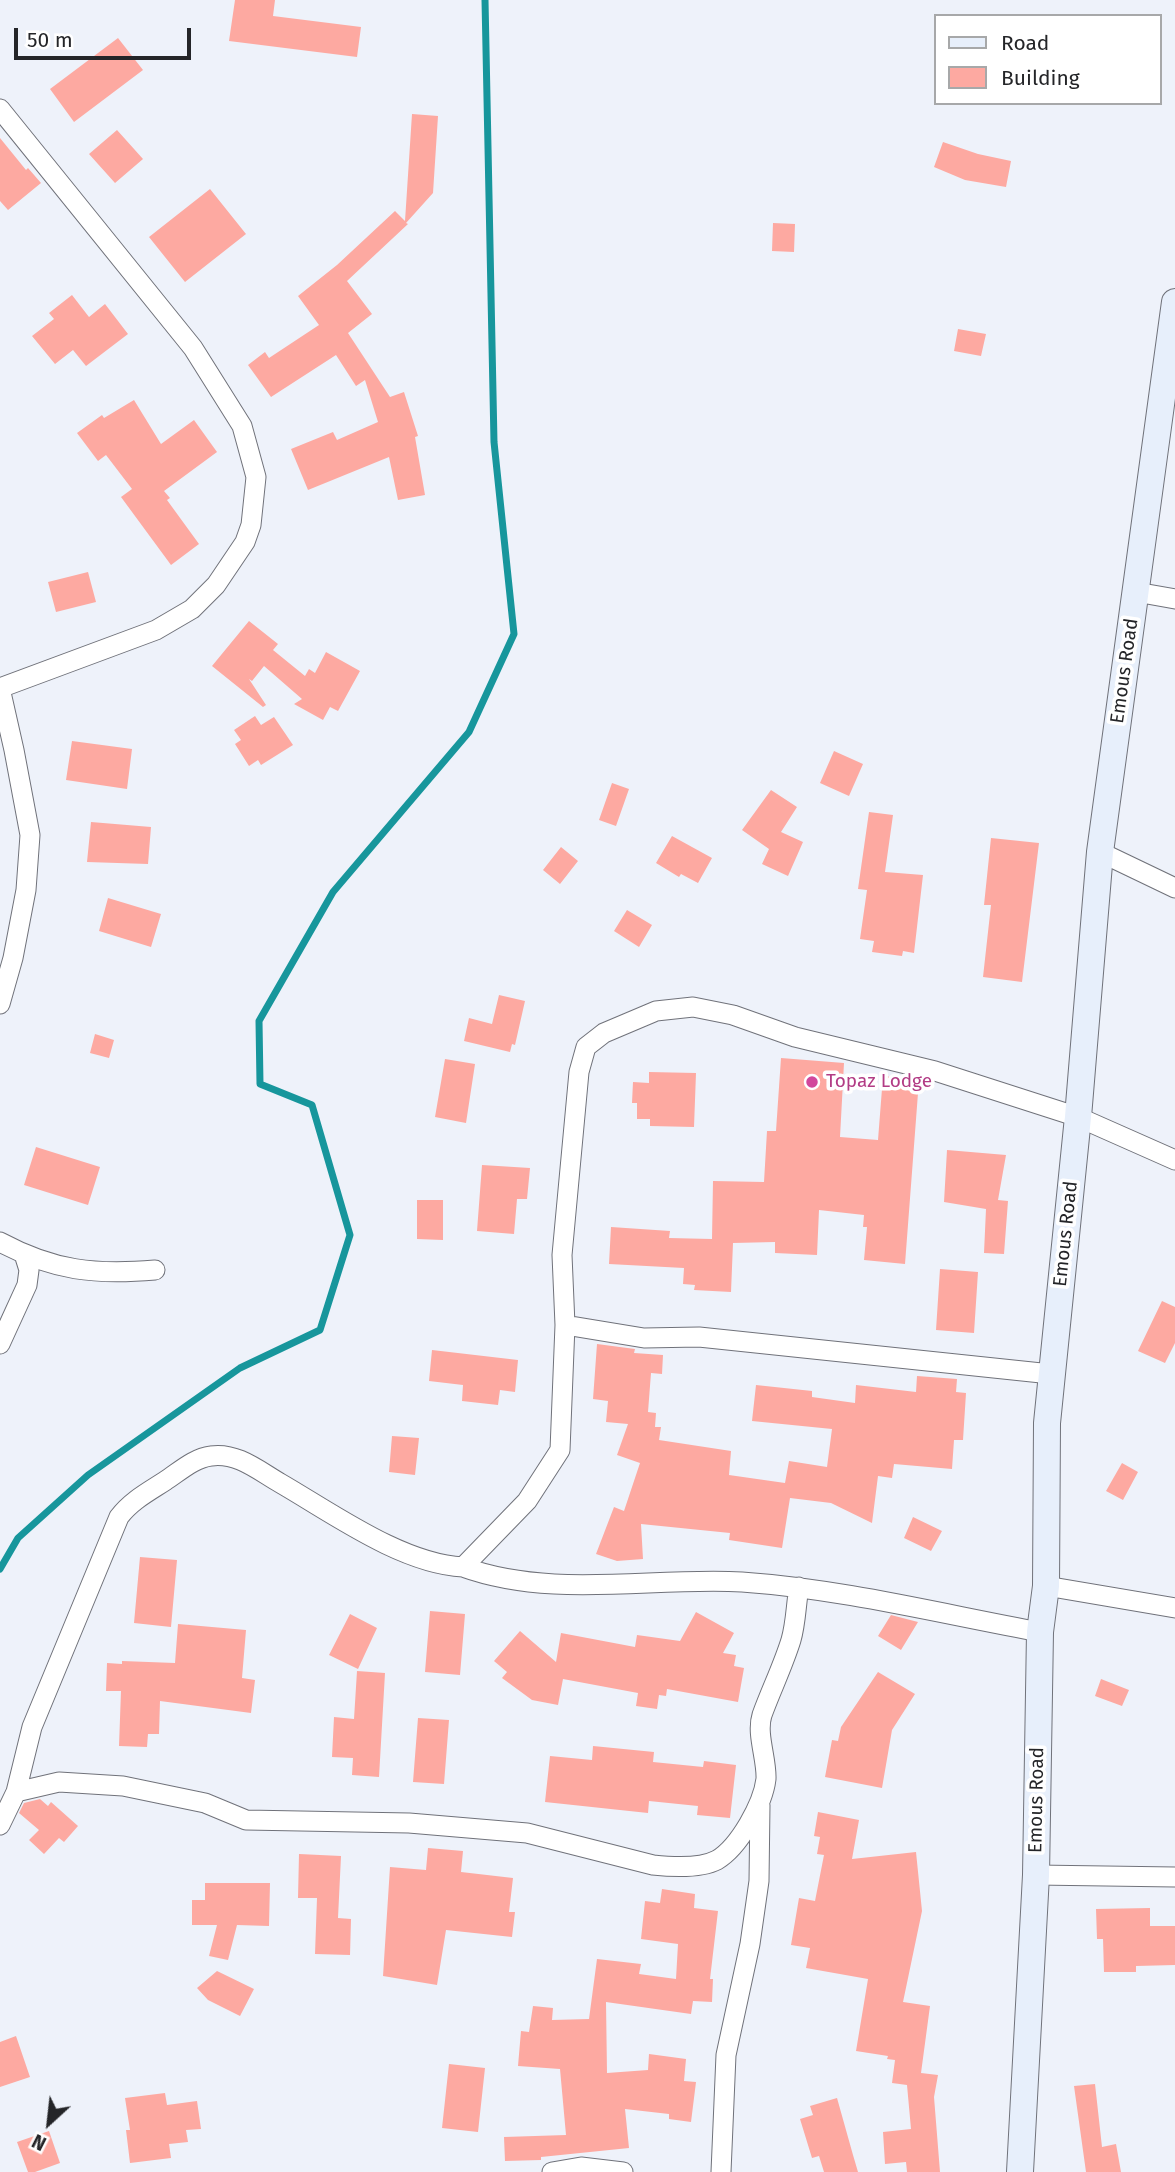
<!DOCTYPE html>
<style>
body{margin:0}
#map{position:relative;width:1175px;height:2172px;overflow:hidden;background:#eef2fa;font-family:"Fira Sans",sans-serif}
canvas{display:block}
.legend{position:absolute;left:934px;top:14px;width:228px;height:91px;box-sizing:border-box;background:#fff;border:2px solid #a7a8a9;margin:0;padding:9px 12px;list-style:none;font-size:21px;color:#242528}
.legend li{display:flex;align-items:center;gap:14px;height:35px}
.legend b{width:35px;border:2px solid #a7a8a9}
.north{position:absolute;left:14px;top:2088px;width:70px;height:70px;-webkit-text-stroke:5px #fff;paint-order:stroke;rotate:207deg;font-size:19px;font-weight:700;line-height:28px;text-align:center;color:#242528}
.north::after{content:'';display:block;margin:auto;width:24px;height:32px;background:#242528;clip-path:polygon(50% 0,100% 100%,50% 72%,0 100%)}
.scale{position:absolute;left:14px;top:28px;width:177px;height:32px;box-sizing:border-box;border:4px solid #242528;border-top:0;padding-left:9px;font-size:21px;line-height:24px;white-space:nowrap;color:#242528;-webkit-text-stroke:5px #fff;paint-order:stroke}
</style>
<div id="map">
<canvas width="1175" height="2172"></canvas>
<ul class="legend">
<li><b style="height:9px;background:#e7effb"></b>Road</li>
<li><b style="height:19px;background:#fda9a1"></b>Building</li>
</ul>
<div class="north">N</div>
<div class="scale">50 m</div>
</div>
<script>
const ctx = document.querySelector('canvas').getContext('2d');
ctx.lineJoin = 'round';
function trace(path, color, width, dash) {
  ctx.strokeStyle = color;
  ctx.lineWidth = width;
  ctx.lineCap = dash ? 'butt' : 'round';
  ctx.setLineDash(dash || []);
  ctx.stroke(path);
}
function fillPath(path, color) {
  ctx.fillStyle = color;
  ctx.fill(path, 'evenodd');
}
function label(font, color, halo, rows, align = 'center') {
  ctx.font = font + ' "Fira Sans",sans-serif';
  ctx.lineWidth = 7;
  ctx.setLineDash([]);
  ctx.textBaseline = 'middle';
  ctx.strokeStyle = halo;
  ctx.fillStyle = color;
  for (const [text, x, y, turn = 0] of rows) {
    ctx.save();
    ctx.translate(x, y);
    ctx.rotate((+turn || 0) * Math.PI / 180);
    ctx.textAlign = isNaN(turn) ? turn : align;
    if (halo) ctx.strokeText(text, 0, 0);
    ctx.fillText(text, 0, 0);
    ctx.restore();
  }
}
const stream = new Path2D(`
 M0,1569l18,-31 70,-63 152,-107 80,-38 30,-95 -38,-130 -52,-21 -1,-63 74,-129 136,-160 45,-98 -20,-192 -9,-442`);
const building = new Path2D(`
 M235,0h40l-2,16 88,11 -4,30 -128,-16z
 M118,38l25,32 -69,52 -24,-33z
 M412,114l26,2 -5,77 -27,30 2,1 -61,57 25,33 -24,19 42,64 14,-5 14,44 -3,1 10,58 -27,5 -9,-43 -81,33 -17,-41 42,-17 4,8 41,-18 -13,-42 -9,6 -20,-31 -65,42 -23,-32 17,-13 4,6 50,-33 -21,-29 39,-31 58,-54 10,10z
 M117,130l26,29 -28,24 -26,-29z
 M0,138l26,32 2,-2 13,15 -33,27 -8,-9z
 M943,142l35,12 33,7 -5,26 -41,-7 -31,-13z
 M210,189l36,45 -61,48 -36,-45z
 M773,223l22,1 -1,28 -22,-1z
 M72,295l17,22 16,-13 23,30 -42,32 -13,-16 -18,14 -23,-28 22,-17 -5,-6z
 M958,329l28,5 -5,22 -27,-5z
 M134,400l27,44 33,-24 23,32 -53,39 6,7 -3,2 32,44 -28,21 -50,-68 11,-8 -26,-34 -8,6 -21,-28 25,-18 2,3z
 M88,572l8,30 -40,10 -8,-30z
 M249,621l29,23 -5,6 32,26 4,-7 6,4 11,-21 34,19 -22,40 -8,-4 -7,13 -29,-16 8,-5 -38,-33 -12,15 -3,-2 17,26 -3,2 -51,-41z
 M255,716l6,9 13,-8 19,28 -32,20 -3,-5 -9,6 -14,-22 6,-4 -7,-10z
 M72,741l60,8 -5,40 -61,-9z
 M834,751l29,13 -14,32 -29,-13z
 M612,783l17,6 -13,37 -17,-6z
 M771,790l26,17 -16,25 22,10 -15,34 -26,-12 7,-15 -27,-19z
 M869,812l24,3 -8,57 38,3 -9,78 -11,-2 -1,5 -30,-4 2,-11 -14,-2 7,-49 -9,-1z
 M91,822l60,5 -3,37 -61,-2z
 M672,836l40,22 -14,25 -17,-9 -2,3 -23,-14z
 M991,838l48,5 -17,139 -39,-5 8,-72h-7z
 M561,847l17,14 -18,23 -17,-14z
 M108,898l53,16 -10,33 -52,-16z
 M627,910l25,15 -13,22 -25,-16z
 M499,995l26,6 -10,44 -3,-1 -2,8 -46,-11 5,-23 23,6z
 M95,1034l19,6 -5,18 -19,-5z
 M781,1058l63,5 -4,74 38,3 5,-64 36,4 -14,184 -41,-4 3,-33h-4l1,-12 -45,-5 -2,45 -42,-2v-11l-42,1 -2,49 -37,-2 1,-5 -12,-1 1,-16 -75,-4 2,-37 59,4 -1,7 43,1 1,-58 51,1 3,-51h9z
 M445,1059l30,5 -9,59 -31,-6z
 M649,1072l47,1 -2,54 -44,-1v-7h-13v-16h-5l1,-21 16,1z
 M36,1147l64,20 -12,38 -64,-20z
 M947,1150l59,5 -8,45 10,1 -4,53 -20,-1 2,-44 -42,-7z
 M482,1165l48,3 -3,31h-10l-3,35 -37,-3z
 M417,1200h26v40l-26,-1z
 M940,1269l38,3 -4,61 -38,-3z
 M1162,1301l13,6v36l-10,20 -27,-12z
 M597,1344l38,5 -1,4 29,2 -1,19 -11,-1 -3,39 8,1 -1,14h6l-2,13 72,11 -2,24 56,8 4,-22 38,6 5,-38 -80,-8 4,-36 56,6v6l43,6 1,-18 60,7 1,-16 40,3 -1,13 10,1 -3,47h-9l-2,29 -58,-5 -2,14 -14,-2 -6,47 -41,-20 -41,-5 -8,50 -53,-8 1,-7 -89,-9 2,35 -26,2 -21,-7 18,-47 10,4 16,-48 -23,-8 11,-31 -22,-2 2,-21 -15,-2z
 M432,1350l86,10 -3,32 -15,-2 -2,15 -36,-4 1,-16 -34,-4z
 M392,1436l27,2 -4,37 -26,-3z
 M1122,1463l16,9 -15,28 -17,-9z
 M913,1517l29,14 -11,20 -27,-13z
 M140,1557l37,3 -6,67 -37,-4z
 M430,1611l35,3 -5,61 -35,-3z
 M696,1612l38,21 -11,20 13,2 -2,11 10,2 -6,34 -71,-13 -1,7 -7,-1 -2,14 -21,-3 2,-13 -75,-14 -5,26 -26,-5 -30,-22 5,-6 -13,-11 26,-30 36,31 5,-29 74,14 2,-12 43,6z
 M350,1614l27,14 -19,41 -29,-14z
 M891,1615l27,7 -17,28 -23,-14z
 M178,1624l68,6 -4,48 13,2 -4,33 -91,-12 -1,33h-11l-1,13 -28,-1 2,-55h-15l1,-28 15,1v-3l53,2z
 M357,1671l28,2 -6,104 -27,-2 1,-17 -21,-1 2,-40 20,2z
 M878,1672l37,22 -23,36 -10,58 -57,-11 7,-37 6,1 3,-14z
 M1101,1679l28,11 -7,16 -27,-10z
 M418,1718l31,2 -5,64 -31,-2z
 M593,1746l61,6 -1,10 50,5 1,-6 32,4 -6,53 -33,-3 1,-9 -49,-5 -1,12 -103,-11 5,-46 42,4z
 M40,1799l8,7 3,-4 27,24 -14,16 -5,-4 -15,16 -15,-14 10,-10 -20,-17 5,-10z
 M818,1812l41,8 -7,39 64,-7 6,59 -19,91 27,4 -9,67 17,2 -4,22 6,75h-33l-1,-10 -21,2 -2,-32 28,-3 -4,-44 -15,-2 3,-23 -8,-1 1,-3 -32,-5 12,-72 -62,-11 4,-20 -19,-3 8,-47 16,3 9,-46 -7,-1 3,-17 -6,-1z
 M428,1848l35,3 -2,21 52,6 -4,34h6l-3,25 -66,-7 -9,55 -54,-9 7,-109 36,3z
 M299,1854l42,2 -3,62 13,1 -1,36 -35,-1 2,-56h-19z
 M205,1883h65l-1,43 -32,-1 -9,35 -19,-4 8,-31h-25v-25h13z
 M662,1889l33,5 -1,14 24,3 -8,68h3l-1,23 -19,-1 -2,13 -85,-12 1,71 41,-3 1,-16 37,5 -2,22 12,1 -5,40 -22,-3v-5l-44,-5 4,39 -88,9v3l-36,1 -1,-24 62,-2 -6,-66 -42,-3 3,-35 8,1 4,-26 20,2 -1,12 37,-1 8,-60 44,5 -2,10 37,5 2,-35 -37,-5 4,-38 15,2z
 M1150,1908v18h25v39l-39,1v6h-32l-1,-33h-6l-1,-30z
 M217,1971l37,18 -14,27 -32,-16 -11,-12z
 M16,2036l14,41 -30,10v-45z
 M449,2064l36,4 -7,64 -36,-4z
 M1095,2084l7,63 14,-3 5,28h-35l-12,-86z
 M165,2093l2,12 30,-4 4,28 -15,1 2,12 -19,2 2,14 -41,5 -4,-33h4l-5,-32z
 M837,2098l16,57 5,17h-34l-5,-16 -7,2 -12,-39 13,-4 -3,-9z
 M49,2131l11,32 -25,9h-7l-11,-30z`);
const street = new Path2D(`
 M0,109l193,239 49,78 14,51 -5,48 -6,17 -29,43 -24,24 -36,21 -156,58
 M1136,592l39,7
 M0,688l14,62 16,85 -4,55 -13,68 -13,46
 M1100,852l75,36
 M0,1242c54,29 95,33 155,28
 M565,1325l79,13 55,-1 352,37
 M0,1344l27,-59 2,-15 -5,-16
 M463,1567c89,32 186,10 279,15 100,7 200,32 298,50
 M1046,1586l129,22
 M16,1792l43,-10 64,4 82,17 41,17 163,3 118,10 126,32c19,2 47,4 64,-5 22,-13 46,-56 49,-81 1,-20 -10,-45 -4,-64 9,-25 21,-49 29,-75 5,-17 5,-36 8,-53
 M0,1825l16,-33 16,-65 87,-210c12,-16 29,-25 46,-36 14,-9 29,-23 46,-25 26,-4 48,15 69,27 52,30 122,81 183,84l64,-66 33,-51 5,-125 -3,-70 17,-183 7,-25 18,-14 52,-22 37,-4 40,8 62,22 140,34 143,46 97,43
 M1036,1875l139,2
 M552,2172l29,-5 42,5
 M721,2172l5,-117 24,-111 9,-63 1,-76`);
const secondary = new Path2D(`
 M1020,2172l16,-297 4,-243 6,-46 1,-163 31,-306 22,-265 75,-550`);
const markers = [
 [812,1082,7,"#d1479c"]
];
const streetNames = [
 ["Emous Road",1125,671,-82],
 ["Emous Road",1066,1234,-84],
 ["Emous Road",1037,1800,-89]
];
const hotelNames = [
 ["Topaz Lodge",826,1082]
];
trace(stream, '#17969c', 7);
fillPath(building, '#fda9a1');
trace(street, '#70727a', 21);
trace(secondary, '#70727a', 28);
trace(street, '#fff', 19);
trace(secondary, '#e7effb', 26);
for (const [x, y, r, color] of markers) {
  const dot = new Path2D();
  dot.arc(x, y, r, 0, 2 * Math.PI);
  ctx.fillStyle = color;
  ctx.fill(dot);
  trace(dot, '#fff', 2.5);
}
label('19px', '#242528', '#fff', streetNames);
label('19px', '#b23c85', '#fff', hotelNames, 'left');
</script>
